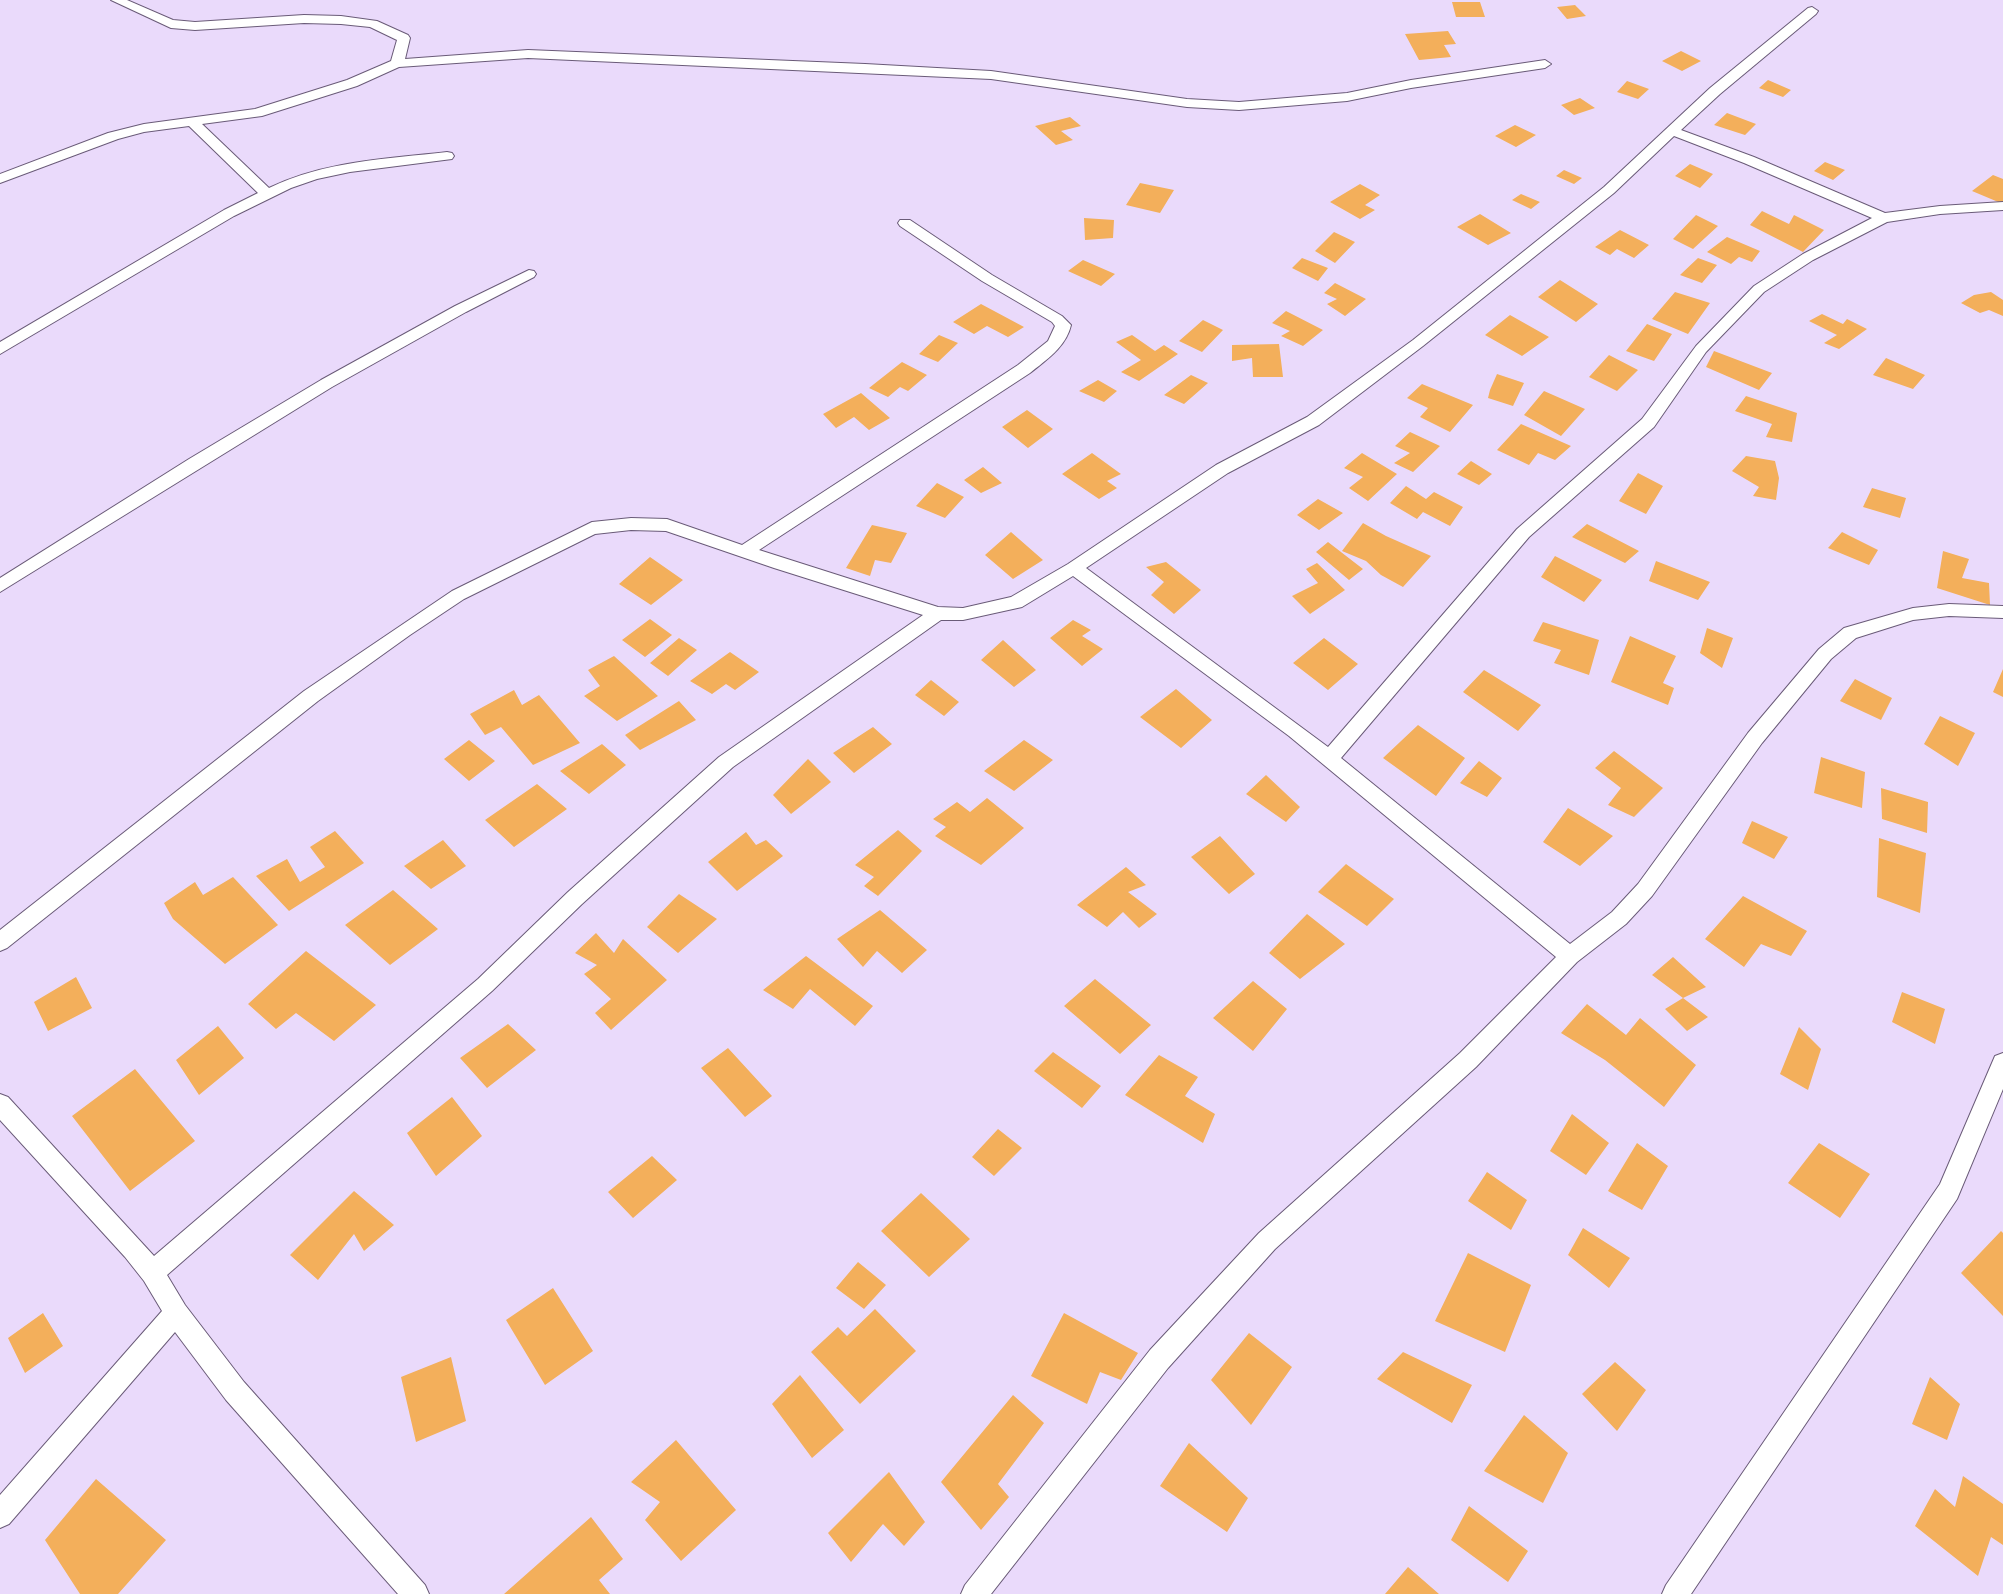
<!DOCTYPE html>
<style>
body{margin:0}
canvas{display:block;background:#eadafb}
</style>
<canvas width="2003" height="1594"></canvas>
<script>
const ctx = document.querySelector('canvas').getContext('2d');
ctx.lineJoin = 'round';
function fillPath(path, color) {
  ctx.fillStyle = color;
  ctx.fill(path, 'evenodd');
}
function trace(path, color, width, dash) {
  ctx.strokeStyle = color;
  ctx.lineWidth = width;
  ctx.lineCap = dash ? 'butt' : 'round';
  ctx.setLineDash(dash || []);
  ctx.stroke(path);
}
const building = new Path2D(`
 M1452,2h28l5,15h-29z
 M1575,5l11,11 -19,3 -10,-12z
 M1448,31l8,13 -12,1 7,12 -32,3 -14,-26z
 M1681,51l20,10 -19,10 -20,-10z
 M1768,80l23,10 -8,7 -24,-9z
 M1627,81l22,8 -11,10 -21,-7z
 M1580,98l15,10 -21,7 -13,-10z
 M1727,113l29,11 -11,11 -31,-10z
 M1070,117l11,9 -20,5 12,9 -17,5 -21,-19z
 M1515,125l21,10 -20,12 -21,-11z
 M1825,162l20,8 -12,10 -19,-9z
 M1690,164l23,10 -13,14 -25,-12z
 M1564,170l18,8 -8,6 -18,-8z
 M1993,175l10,4v25l-31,-13z
 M1140,183l34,7 -14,23 -34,-8z
 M1360,184l20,11 -15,10 10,5 -15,9 -30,-17z
 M1521,194l19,8 -9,7 -19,-9z
 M1762,211l27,13 5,-9 30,15 -21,22 -53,-27z
 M1480,214l31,19 -23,12 -31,-18z
 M1696,215l22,11 -25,23 -20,-10z
 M1084,218l30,2 -1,18 -28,2z
 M1620,230l29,15 -15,13 -17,-9 -7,6 -15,-8z
 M1334,232l21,10 -20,21 -20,-12z
 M1727,237l33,14 -8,11 -13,-5 -8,7 -24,-12z
 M1302,258l26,10 -10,13 -26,-13z
 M1698,258l19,7 -15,18 -22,-8z
 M1083,260l32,14 -14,12 -33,-15z
 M1560,280l38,24 -22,18 -38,-25z
 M1335,283l31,16 -21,17 -18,-12 10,-5 -13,-6z
 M1675,292l35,11 -22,31 -36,-15z
 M1991,292l12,8v16l-14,-6 -9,3 -19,-10 13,-8z
 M981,304l43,23 -16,10 -21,-11 -13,8 -21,-12z
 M1286,311l37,19 -20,16 -22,-10 9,-5 -18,-8z
 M1822,314l21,10 4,-5 20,10 -28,20 -15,-6 13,-8 -28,-14z
 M1510,315l39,22 -27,19 -37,-21z
 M1203,320l20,10 -21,22 -23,-11z
 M1647,324l25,10 -18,27 -28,-10z
 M939,335l19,8 -20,19 -19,-8z
 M1132,335l23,16 9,-6 14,9 -39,27 -18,-9 20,-12 -25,-18z
 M1279,344l4,33h-30l-1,-19 -20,3v-16z
 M1714,351l58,22 -13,17 -53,-23z
 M1609,355l29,15 -21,21 -28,-14z
 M1886,358l39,17 -12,14 -40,-14z
 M902,362l25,13 -19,16 -8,-4 -12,10 -19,-9z
 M1497,374l27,9 -11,23 -25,-8 2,-8z
 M1191,375l17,8 -24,21 -20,-9z
 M1098,380l19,11 -13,11 -25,-11z
 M1422,384l51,21 -23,27 -30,-15 8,-9 -21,-10z
 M1544,391l41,18 -24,27 -37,-21z
 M861,393l29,25 -21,12 -15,-13 -18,11 -13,-14z
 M1746,396l51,17 -5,29 -26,-5 6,-13 -37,-13z
 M1027,410l26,19 -25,19 -26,-21z
 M1521,424l50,22 -16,14 -17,-7 -9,12 -32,-15z
 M1410,432l30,14 -27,26 -19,-9 16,-10 -15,-7z
 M1092,453l29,21 -14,7 10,7 -18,11 -37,-25z
 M1362,453l35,21 -29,27 -19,-13 14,-11 -19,-9z
 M1746,456l29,5 4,17 -3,22 -23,-4 6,-9 -27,-16z
 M1471,461l21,13 -13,11 -22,-11z
 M983,467l19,16 -21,10 -17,-13z
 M1638,473l25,13 -17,28 -27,-13z
 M937,483l27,14 -19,21 -29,-12z
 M1406,486l20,13 8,-7 29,15 -13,19 -27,-14 -6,7 -27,-16z
 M1872,488l34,10 -6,20 -37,-11z
 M1318,499l25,14 -24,17 -22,-15z
 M1363,523l23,13 45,20 -28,31 -22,-12 -15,-14 -24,-10z
 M1587,524l52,27 -14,12 -53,-26z
 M872,525l35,8 -16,30 -16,-3 -5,16 -24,-8z
 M1011,532l32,28 -30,19 -28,-24z
 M1842,532l36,18 -9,15 -41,-17z
 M1328,542l35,27 -14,11 -33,-28z
 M1943,551l26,8 -7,19 27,5 1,22 -53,-17z
 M1555,556l47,24 -18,22 -43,-25z
 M650,557l33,23 -32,25 -32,-21z
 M1656,561l54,21 -12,18 -49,-19z
 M1166,562l35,28 -27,24 -23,-19 13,-13 -18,-15z
 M1317,563l28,27 -35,24 -18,-18 26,-13 -12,-14z
 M650,619l22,16 -27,22 -23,-17z
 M1073,620l18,10 -9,6 21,13 -21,17 -32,-28z
 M1543,622l56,18 -10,35 -35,-12 7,-13 -28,-9z
 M1707,628l26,10 -11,30 -22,-15z
 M1630,636l46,20 -13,27 11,5 -6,17 -57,-23z
 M679,638l18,12 -29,26 -18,-13z
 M1324,638l34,26 -30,26 -35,-27z
 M1003,640l33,30 -22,17 -33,-27z
 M730,652l29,20 -24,18 -9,-6 -14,10 -22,-13z
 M614,656l44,40 -41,25 -33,-25 16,-10 -12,-16z
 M2003,669v28l-10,-5z
 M1484,670l57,35 -23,26 -55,-39z
 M1855,679l37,19 -11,22 -41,-19z
 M931,680l28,22 -15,14 -29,-21z
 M1176,689l36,31 -31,28 -41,-31z
 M514,690l8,15 17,-10 41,48 -47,22 -32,-38 -16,8 -15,-21z
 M679,701l17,19 -56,30 -15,-15z
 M1940,716l35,17 -17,33 -34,-22z
 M1418,725l47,33 -29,38 -53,-38z
 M873,727l19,17 -38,29 -21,-20z
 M469,740l26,21 -26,20 -25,-22z
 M1024,740l29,20 -39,31 -30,-20z
 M602,744l24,21 -37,29 -29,-23z
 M1614,751l49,37 -29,29 -26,-12 13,-17 -26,-20z
 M1821,757l44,15 -3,36 -48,-15z
 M808,759l23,23 -40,32 -18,-19z
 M1479,761l23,17 -15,19 -27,-14z
 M1266,775l34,32 -14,15 -40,-28z
 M537,784l30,25 -53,38 -29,-27z
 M1881,788l47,14 -1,31 -45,-14z
 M987,798l37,30 -43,37 -46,-29 11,-9 -13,-8 24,-17 13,10z
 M1568,808l45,28 -33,30 -37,-24z
 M1752,821l36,16 -14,22 -32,-16z
 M898,830l24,21 -44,45 -14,-10 10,-9 -19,-12z
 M335,831l29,32 -75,48 -33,-35 31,-17 13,23 25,-15 -15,-20z
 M746,832l10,13 10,-5 17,16 -46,35 -29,-29z
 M1220,836l35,38 -26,20 -38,-37z
 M1879,838l47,15 -6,60 -43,-16z
 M443,840l23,26 -35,23 -27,-23z
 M1346,864l48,35 -27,27 -49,-34z
 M1126,867l20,18 -18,7 29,22 -18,14 -16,-16 -16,15 -30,-22z
 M233,877l45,48 -53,39 -52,-45 -9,-16 31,-21 8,13z
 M393,890l45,39 -48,36 -45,-40z
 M679,894l38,25 -39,34 -31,-26z
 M1743,896l64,35 -16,25 -30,-12 -17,23 -39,-28z
 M880,910l47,40 -25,23 -25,-22 -14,16 -26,-28z
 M1307,914l38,30 -45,35 -31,-26z
 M596,933l18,20 9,-14 44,41 -56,50 -16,-17 16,-14 -27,-25 13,-9 -22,-12z
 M306,951l70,54 -42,36 -38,-28 -20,16 -28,-25z
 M806,956l67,50 -18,20 -45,-37 -17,20 -30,-19z
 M1673,957l33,30 -23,11 25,19 -21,14 -22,-22 18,-11 -31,-23z
 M76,977l16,31 -44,23 -14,-29z
 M1095,979l56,46 -31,29 -56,-48z
 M1253,981l34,28 -34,42 -40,-33z
 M1902,992l43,17 -10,35 -43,-22z
 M1587,1004l39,31 14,-17 56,47 -32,42 -59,-47 -44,-27z
 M508,1024l28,26 -49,38 -27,-30z
 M218,1026l26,32 -45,37 -23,-35z
 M1799,1027l22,22 -13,41 -28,-16z
 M728,1048l44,48 -27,21 -44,-49z
 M1053,1052l48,34 -19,22 -48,-37z
 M1159,1055l39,22 -13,19 30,18 -12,29 -78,-48z
 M135,1069l60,72 -65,50 -58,-75z
 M452,1097l30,39 -46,40 -29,-43z
 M1572,1114l37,29 -23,32 -36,-24z
 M998,1129l24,19 -28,28 -22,-19z
 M1637,1143l31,23 -26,44 -34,-19z
 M1819,1143l51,31 -30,44 -52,-35z
 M652,1156l25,24 -44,38 -25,-26z
 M1487,1172l40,28 -16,30 -43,-29z
 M354,1191l40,34 -30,26 -10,-17 -36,46 -28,-25z
 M921,1193l49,46 -41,38 -48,-46z
 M1583,1228l47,30 -21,30 -41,-33z
 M2001,1231l2,2v83l-42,-43z
 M1468,1253l63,32 -26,67 -70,-31z
 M858,1262l28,23 -22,24 -28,-21z
 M553,1288l40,63 -48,34 -39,-65z
 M875,1309l41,42 -56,53 -49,-52 27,-25 9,9z
 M43,1313l20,33 -38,27 -17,-35z
 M1064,1313l74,40 -17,27 -21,-8 -13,32 -56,-28z
 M1249,1333l43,34 -41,58 -40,-45z
 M1403,1352l69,33 -20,38 -75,-44z
 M451,1357l15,64 -50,21 -15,-65z
 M1615,1362l31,28 -29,41 -35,-37z
 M800,1375l44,55 -32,28 -40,-54z
 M1930,1377l30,27 -13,36 -35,-16z
 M1013,1395l31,28 -46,61 11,13 -28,33 -40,-48z
 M1524,1415l44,38 -25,50 -59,-32z
 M676,1440l60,70 -55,51 -36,-41 15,-18 -29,-20z
 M1189,1443l59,55 -21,34 -67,-46z
 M889,1472l36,50 -21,24 -21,-22 -32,38 -23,-29z
 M1963,1476l40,28v41l-12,-8 -13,39 -63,-50 20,-37 20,18z
 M96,1479l70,61 -48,54h-38l-35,-54z
 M1469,1506l59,45 -20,31 -57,-42z
 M591,1517l32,42 -24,21 11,14h-106z
 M1408,1567l31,27h-54z`);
const service = new Path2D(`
 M111,0h16l46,20 22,2 109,-7 37,1 36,5 31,14 2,3 -5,21 123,-9 337,14 126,7 196,28 52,3 108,-9 64,-13 134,-20 6,4 -6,4 -134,20 -64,13 -108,9 -52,-3 -196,-28 -463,-21 -129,9 -42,19 -95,30 -60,8 67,64c55,-27 118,-29 178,-36l5,1 2,3 -2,3 -102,13 -33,7 -26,9 -57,28 -234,138v-12l224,-132 34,-17 -69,-67 -45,6 -26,7 -118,44v-9l108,-41 36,-9 111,-15 92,-29 44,-19 6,-21 -27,-13 -29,-3 -37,-1 -109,7 -24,-2z
 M1812,7l6,4 -2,3 -96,80 -39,36 73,27 131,56 55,-7 63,-4v8l-63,4 -53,8 -74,38 -49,32 -58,60 -52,75 -125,110 -188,221 229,186 42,-32 26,-28 110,-151 71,-84 25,-21 69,-20 36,-4 54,2v12l-54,-2 -36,4 -57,18 -25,21 -69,84 -110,153 -26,28 -49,38 -101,105 -201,182 -107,119 -177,226h-30l4,-9 185,-235 109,-117 201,-180 96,-96 -267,-221 -216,-160 -51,31 -59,13h-22l-208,147 -151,137 -90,87 -325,284 18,30 59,77 181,203 4,9h-31l-172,-194 -51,-68 -166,192 -9,4v-33l162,-184 -18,-30 -19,-24 -125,-137v-26l8,3 146,159 324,-277 90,-87 151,-135 204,-142 -149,-47 -108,-37 -35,-1 -36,4 -131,65 -54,36 -92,66 -311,247 -7,3v-21l304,-239 148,-100 140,-69 39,-4 36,1 75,26 276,-180 30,-24 7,-15 -3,-4 -70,-41 -82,-55 -2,-3 2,-3h10l82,55 70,41 9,9c-5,22 -25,35 -41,48l-271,177 179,57 25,1 48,-11 57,-33 148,-99 91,-48 106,-77 191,-153 106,-99 98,-80zM1674,136l70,27 128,55 -69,36 -49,32 -58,60 -54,73 -125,110 -189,218 -242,-179 142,-95 91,-48 104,-79 191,-153z
 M529,270l5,1 2,3 -2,3 -68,35 -134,75 -332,205v-14l189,-119 132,-79 134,-74z
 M2003,1053v36l-46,110 -266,395h-29l4,-9 274,-401 55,-128z`);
fillPath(building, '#f3af5b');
trace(service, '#6a5b78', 2);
fillPath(service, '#fff');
</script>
